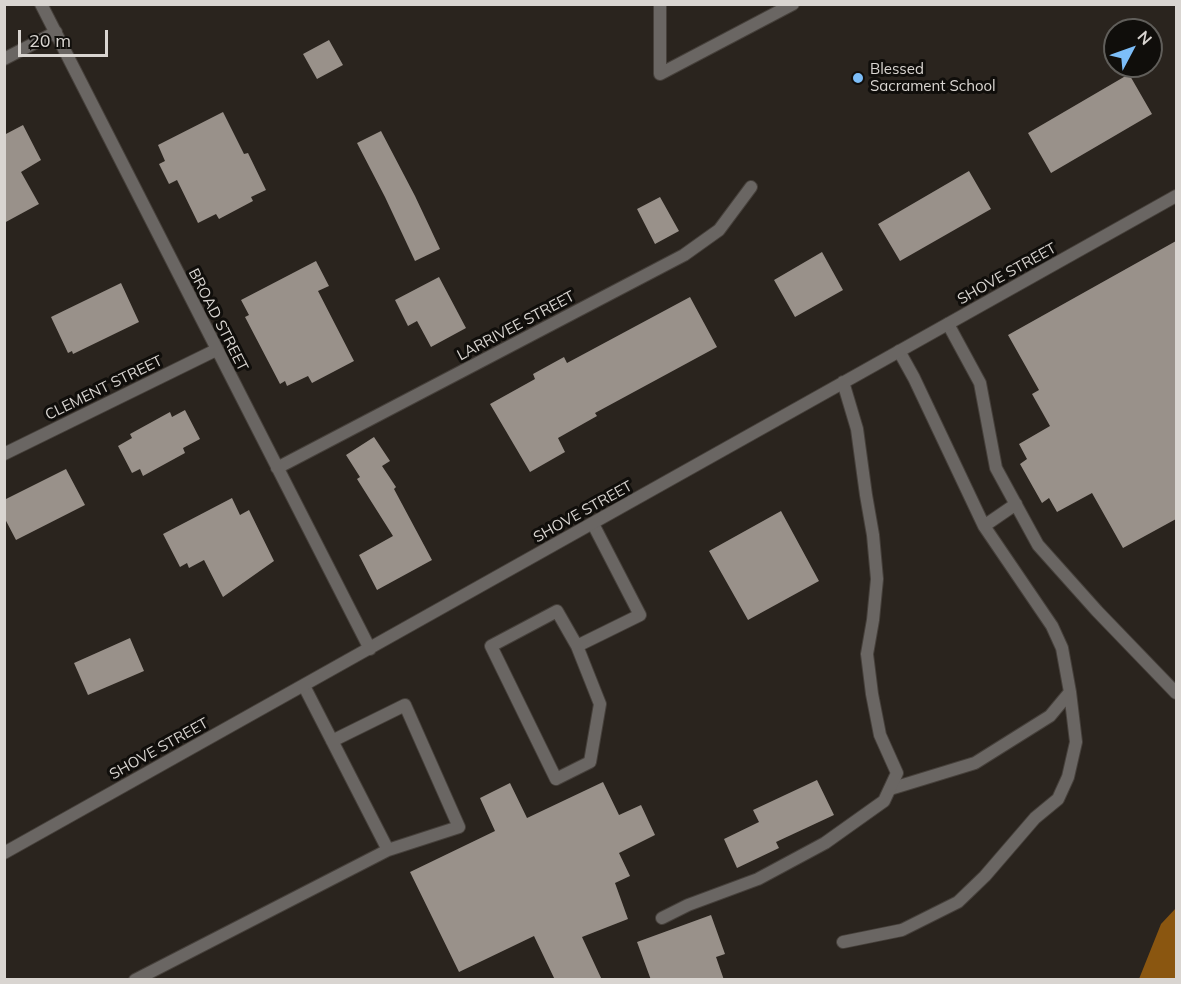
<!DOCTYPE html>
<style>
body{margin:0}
#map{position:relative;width:1181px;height:984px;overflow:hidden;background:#2a241e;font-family:Mulish,sans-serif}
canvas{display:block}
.frame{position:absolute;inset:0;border:6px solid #d9d5d1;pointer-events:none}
.north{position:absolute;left:1103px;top:18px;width:60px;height:60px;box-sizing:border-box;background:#100e0b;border:2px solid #605e5a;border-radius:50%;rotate:49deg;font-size:16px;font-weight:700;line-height:24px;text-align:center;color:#d9d5d1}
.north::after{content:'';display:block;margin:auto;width:21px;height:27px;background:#7dbef9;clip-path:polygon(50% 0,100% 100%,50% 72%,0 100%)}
.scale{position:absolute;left:18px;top:30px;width:90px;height:27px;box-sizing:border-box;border:3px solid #d9d5d1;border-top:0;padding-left:8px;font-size:18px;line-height:21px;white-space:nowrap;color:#d9d5d1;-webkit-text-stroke:4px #100e0b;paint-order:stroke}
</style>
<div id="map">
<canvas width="1181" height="984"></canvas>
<div class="frame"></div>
<div class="north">N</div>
<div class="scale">20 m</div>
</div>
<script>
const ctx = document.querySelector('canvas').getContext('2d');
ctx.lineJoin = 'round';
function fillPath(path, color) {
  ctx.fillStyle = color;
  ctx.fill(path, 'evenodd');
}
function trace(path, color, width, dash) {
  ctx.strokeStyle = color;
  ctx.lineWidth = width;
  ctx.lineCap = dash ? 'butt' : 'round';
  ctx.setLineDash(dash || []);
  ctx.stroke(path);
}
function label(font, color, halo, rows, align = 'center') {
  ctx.font = font + ' Mulish,sans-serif';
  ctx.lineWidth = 6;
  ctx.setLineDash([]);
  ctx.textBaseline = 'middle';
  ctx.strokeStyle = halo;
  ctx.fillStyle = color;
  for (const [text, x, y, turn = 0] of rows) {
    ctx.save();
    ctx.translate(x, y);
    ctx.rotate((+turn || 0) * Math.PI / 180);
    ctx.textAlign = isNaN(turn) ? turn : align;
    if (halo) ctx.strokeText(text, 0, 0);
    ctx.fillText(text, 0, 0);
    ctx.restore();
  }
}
const water = new Path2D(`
 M1176,908v71h-37l22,-55z`);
const building = new Path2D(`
 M329,40l14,25 -26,14 -14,-25z
 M1129,74l23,40 -101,59 -23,-40z
 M223,112l21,42 4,-1 18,37 -15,7 2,4 -34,18 -3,-5 -18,9 -21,-43 -8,4 -10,-20 6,-3 -7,-16z
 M23,125l18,35 -20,12 18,32 -35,19v-88z
 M381,131l34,65 25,53 -25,12 -30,-64 -28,-54z
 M969,171l22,38 -91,52 -22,-37z
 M660,197l19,34 -24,13 -18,-35z
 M1176,241v278l-53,29 -31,-55 -35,19 -8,-14 -7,5 -22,-39 7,-5 -8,-15 31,-18 -18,-32 7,-4 -31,-55z
 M822,252l21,38 -48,27 -21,-37z
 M316,261l13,25 -11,5 36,70 -42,22 -4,-7 -21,10 -2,-5 -5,3 -35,-67 4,-2 -8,-15z
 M439,277l27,51 -35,19 -14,-26 -9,5 -13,-26z
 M121,283l18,39 -66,32 -1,-3 -4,2 -17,-36z
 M690,297l27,50 -122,66 2,3 -39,22 7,14 -35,20 -40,-68 45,-25 -2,-5 31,-17 3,6z
 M185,410l15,29 -17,9 2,5 -42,23 -3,-7 -8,4 -14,-27 14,-8 -2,-4 40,-22 2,5z
 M374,437l16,24 -8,5 14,21 -2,2 38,71 -55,30 -18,-35 34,-19 -36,-57 3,-2 -14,-22z
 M66,469l19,36 -69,35 -12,-23v-17z
 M232,498l8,17 9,-5 25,51 -51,36 -19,-37 -15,8 -2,-5 -7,4 -17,-33z
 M781,511l38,70 -71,39 -39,-69z
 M130,638l14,33 -56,24 -14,-32z
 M817,780l17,35 -58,27 3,6 -42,20 -13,-29 35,-17 -6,-12z
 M603,782l16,33 22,-10 14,30 -36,18 11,23 -15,7 13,36 -46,18 20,43h-47l-21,-44 -75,36 -49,-100 85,-41 -15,-33 30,-15 17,35z
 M711,915l14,39 -9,3 8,23h-73l-14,-38z`);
const lane = new Path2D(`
 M660,4v70l133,-70
 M948,324l32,59 16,85 42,77 59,66 79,82
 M984,526l32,-22
 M577,646l-20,-35 -66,35 65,133 34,-17 10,-58 -23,-58 63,-31 -47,-91
 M332,741l73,-36 54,122 -71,23
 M890,789l85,-26 75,-47 20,-24 -8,-44 -10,-22 -68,-100 -70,-148 -15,-27
 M843,942l59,-12 56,-28 27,-26 50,-58 23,-19 10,-22 8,-35 -6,-50
 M135,980l253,-130 -84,-164`);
const street = new Path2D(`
 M41,4l329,645
 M4,59l52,-27
 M4,454l212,-104
 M277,468l407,-213 35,-25 32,-43
 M4,853l1172,-657
 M662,918l26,-13 70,-26 67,-36 59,-42 13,-28 -17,-38 -8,-41 -5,-40 6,-34 4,-41 -4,-44 -7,-40 -9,-66 -14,-47`);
const markers = [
 [858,78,6,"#7dbef9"]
];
const poiNames = [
 ["Blessed",870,69],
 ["Sacrament School",870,86]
];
const streetNames = [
 ["SHOVE STREET",1007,274,-29],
 ["BROAD STREET",218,320,63],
 ["LARRIVEE STREET",516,326,-28],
 ["CLEMENT STREET",104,388,-26],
 ["SHOVE STREET",583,512,-29],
 ["SHOVE STREET",159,749,-29]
];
fillPath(water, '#8a5610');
fillPath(building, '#99918a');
trace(lane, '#46403b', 14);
trace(street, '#46403b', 14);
trace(lane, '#6a6663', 12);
trace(street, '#6a6663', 12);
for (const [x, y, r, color] of markers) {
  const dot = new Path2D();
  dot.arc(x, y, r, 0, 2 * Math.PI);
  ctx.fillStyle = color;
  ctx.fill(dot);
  trace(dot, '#100e0b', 2);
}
label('15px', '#d9d5d1', '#100e0b', poiNames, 'left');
label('15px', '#d9d5d1', '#100e0b', streetNames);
</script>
